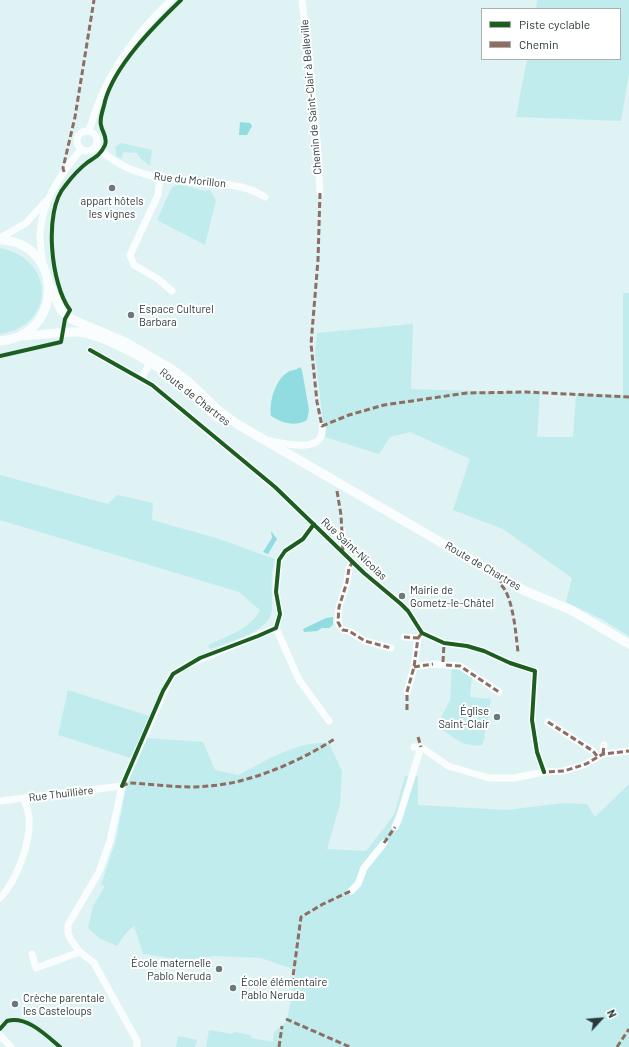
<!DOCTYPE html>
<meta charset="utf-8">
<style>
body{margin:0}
#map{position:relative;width:629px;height:1047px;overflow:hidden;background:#dff2f4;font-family:Barlow,sans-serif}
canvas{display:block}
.legend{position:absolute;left:481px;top:8px;width:140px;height:52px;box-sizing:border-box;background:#fff;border:1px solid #aab0b0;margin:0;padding:5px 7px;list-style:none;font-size:12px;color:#2b3939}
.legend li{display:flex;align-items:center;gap:8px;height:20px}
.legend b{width:20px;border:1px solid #aab0b0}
.north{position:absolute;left:581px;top:999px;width:40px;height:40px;-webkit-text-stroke:3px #fff;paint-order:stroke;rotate:64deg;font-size:11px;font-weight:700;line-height:16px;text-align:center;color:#2b3939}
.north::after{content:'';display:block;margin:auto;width:14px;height:18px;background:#2b3939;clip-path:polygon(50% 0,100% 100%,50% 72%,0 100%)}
</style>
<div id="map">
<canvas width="629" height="1047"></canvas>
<ul class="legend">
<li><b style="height:5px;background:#1b5e20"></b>Piste cyclable</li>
<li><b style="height:5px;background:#8d6e63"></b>Chemin</li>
</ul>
<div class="north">N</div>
</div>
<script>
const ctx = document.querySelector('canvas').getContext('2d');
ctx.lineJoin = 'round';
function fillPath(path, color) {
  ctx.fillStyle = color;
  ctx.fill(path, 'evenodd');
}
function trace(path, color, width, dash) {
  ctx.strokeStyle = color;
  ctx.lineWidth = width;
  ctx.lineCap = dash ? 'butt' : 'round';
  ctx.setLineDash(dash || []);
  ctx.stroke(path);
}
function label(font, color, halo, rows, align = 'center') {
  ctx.font = font + ' Barlow,sans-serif';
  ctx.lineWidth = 4;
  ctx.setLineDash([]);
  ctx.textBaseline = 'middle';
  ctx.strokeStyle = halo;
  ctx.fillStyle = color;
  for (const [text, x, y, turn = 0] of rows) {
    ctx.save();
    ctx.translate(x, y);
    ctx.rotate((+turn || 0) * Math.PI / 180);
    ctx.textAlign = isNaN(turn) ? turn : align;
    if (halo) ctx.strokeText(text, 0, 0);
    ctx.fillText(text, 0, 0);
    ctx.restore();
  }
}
const green = new Path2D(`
 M537,0h92v73l-8,48 -105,-4 11,-58h93v-50h-84z
 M121,143l31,7 -2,16 -10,-8 -3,-5 -14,-1 -1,6 -5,-1 -2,-10z
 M180,184l24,7 6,-1 6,10 -11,45 -48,-25 15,-33z
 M0,248c56,11 56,78 0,86z
 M623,293h6v343l-28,-17 -35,-17 6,-24 -69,-49 -50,-19 17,-51 -60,-27 -20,5 -11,17 -54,-17 -10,-82 2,-22 96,-9 -2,65 129,4 -3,44h36l3,-43 47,1z
 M0,475l108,29 9,-9 36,8 -1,17 64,18 59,21c-6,20 -2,30 -3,50 -1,23 -43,33 -62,40l-2,-4c17,-8 44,-17 52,-35l-21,-18 -239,-72z
 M452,667l11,3 9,6 -2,21 21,2 -3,16 2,1 -2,3 -4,17 1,1 -3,8c-19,3 -30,-9 -45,-19l13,-26z
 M68,690l81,26 -18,42 -73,-23z
 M147,738l56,4 12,28 23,5c25,-13 61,-35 91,-32l13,28 -2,33 -13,45 39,2 28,-36 11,-39h13v29l89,5 56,-7 24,1 8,13 34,-33v263h-423l3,-17 24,4v-2l18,3v3l22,4 1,-10 13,-11 9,-51 -35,-12 -46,-2 -30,4 -42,-6 -9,-28 -9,8 -8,12 -18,-8 -11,-10 5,-22 12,-20 -4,-1 15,-45 10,-53z
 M178,1036l19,4 -2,7h-19z`);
const water = new Path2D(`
 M240,122l10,1 2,3 -5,9h-8z
 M300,367l2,3 7,40 -2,10c-12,7 -25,3 -36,-4 -2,-14 4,-36 17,-44 4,-2 9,-2 12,-5z
 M271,531l6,8 -9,15 -5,-2 9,-14z
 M333,617v8l-4,3h-7l-5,3 -13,1 -1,-3 23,-11z`);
const minor = new Path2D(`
 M302,0l14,125 4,68
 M77 141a10 10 0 1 1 20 0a10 10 0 1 1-20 0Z
 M89,131c14,-52 43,-94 82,-131
 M96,146c34,34 75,33 120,37 18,2 33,4 49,14
 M160,178l-2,17 -28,60 4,10 24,14 14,12
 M0,238l26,-15 20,-22
 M43,266c-1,-10 -3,-21 -3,-31 1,-33 21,-61 41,-86
 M90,350l62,35 123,102 89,86 37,31 7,7 14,22 22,10 23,3 17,5 26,12 25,8 -3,49 5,32 7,20
 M141,378l11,-18
 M268,442l3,-1c15,3 55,13 51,-15
 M342,531l1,21
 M353,561l-4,7 -2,14 -8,25 -1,15 2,4 3,4 6,1 16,10 26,7
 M276,628l23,52 30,41
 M404,637l14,1
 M414,667l19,-3 27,2 39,26
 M407,692l7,-25 4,-29 4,-5
 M548,722l45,29 4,5
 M414,747h7l27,19 41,12h25l30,-6 20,-1 22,-7 17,-10 26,-3
 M603,754l1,-9
 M0,801l122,-15
 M395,827l4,-9 22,-71
 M351,891l7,-7 6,-16 20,-25
 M0,898c17,-17 31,-57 29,-81 -1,-6 -3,-12 -5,-18
 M32,954l4,14 44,-16
 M0,1035l11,12
 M137,1047v-6l-43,-78 -14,-11 -9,-12 -3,-7v-8l31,-53 11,-31 12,-55 47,-105 4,-7 16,-10 87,-36 4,-14 -4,-22 3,-32 6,-9 18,-12 11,-15`);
const major = new Path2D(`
 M0,240c64,2 65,96 0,101
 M49,284l12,26 10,9 54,23 48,28 16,12 28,27 20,15 286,166 48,20 58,34
 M20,336c20,0 39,-5 58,-4 29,3 87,37 109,56 11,10 20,21 31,30`);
const quiet = new Path2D(`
 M64,172l-1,-4 12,-51 19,-117
 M320,193l-2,67 -7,84 6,58 5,24 27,-11 35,-10 83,-12 59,-1 103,5
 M337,491l4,24 2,37
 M353,561l-4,7 -2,14 -8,25 -1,15 2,4 3,4 6,1 16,10 26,7
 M502,577l-2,7c13,10 16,51 18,68
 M404,637l14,1
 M443,662l1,-19
 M446,665l14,1 39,26
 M414,667l19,-3
 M407,710v-18l7,-25 4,-29 4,-5
 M548,722l45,29 4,5
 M418,737l3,10
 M603,754l1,-9
 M543,768l1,4 20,-1 22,-7 17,-10 26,-3
 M122,786l7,-3c26,1 55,6 80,3 42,-3 92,-25 127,-48
 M384,843l11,-16
 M292,984l9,-67 22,-13 28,-13
 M286,1019l64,28
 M279,1047l3,-21
 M617,1047l12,-18`);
const cycleway = new Path2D(`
 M90,350l62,35 123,102 89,86 37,31 7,7 14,22 22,10 23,3 17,5 26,12 25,8 -3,49 5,32 7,20
 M0,356l61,-14 4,-23 5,-9c-19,-25 -27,-99 -5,-124 6,-8 15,-18 23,-24 8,-5 13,-8 17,-17 3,-8 -3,-13 -4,-20 -2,-7 3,-17 4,-24 10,-36 49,-75 76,-101
 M122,786l41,-95 10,-17 27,-16 58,-22 18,-8 4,-14 -4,-22 3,-32 6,-9 18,-12 11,-15
 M0,1029l7,-8c19,-6 39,14 53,26`);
const markers = [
 [112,188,4,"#6a7a7a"],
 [131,315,4,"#6a7a7a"],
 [402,596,4,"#6a7a7a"],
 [497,717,4,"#6a7a7a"],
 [219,969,4,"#6a7a7a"],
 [233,988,4,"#6a7a7a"],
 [15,1004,4,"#6a7a7a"]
];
const streetNames = [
 ["Chemin de Saint-Clair à Belleville",311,97,-95],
 ["Rue du Morillon",190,180,6],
 ["Route de Chartres",195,397,38],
 ["Rue Saint-Nicolas",354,549,43],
 ["Route de Chartres",483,566,30],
 ["Rue Thuillière",61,794,-7]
];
const poiNames = [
 ["appart hôtels",112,201,"center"],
 ["les vignes",112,214,"center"],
 ["Espace Culturel",139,309],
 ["Barbara",139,322],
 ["Mairie de",410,590],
 ["Gometz-le-Châtel",410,603],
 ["Église",489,711,"right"],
 ["Saint-Clair",489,724,"right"],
 ["École maternelle",211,963,"right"],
 ["Pablo Neruda",211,976,"right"],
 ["École élémentaire",241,982],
 ["Pablo Neruda",241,995],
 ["Crèche parentale",23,998],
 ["les Casteloups",23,1011]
];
fillPath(green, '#c1ecee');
fillPath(water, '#91dce0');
trace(minor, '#fafdfd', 7);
trace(major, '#fafdfd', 9);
trace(quiet, '#8d6e63', 3, [6, 3]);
trace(cycleway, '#1b5e20', 4);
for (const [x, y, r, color] of markers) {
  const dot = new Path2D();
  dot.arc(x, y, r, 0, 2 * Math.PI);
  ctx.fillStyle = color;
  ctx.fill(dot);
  trace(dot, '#fff', 1.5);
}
label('11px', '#2b3939', '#fff', streetNames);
label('11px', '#2b3939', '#fff', poiNames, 'left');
</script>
